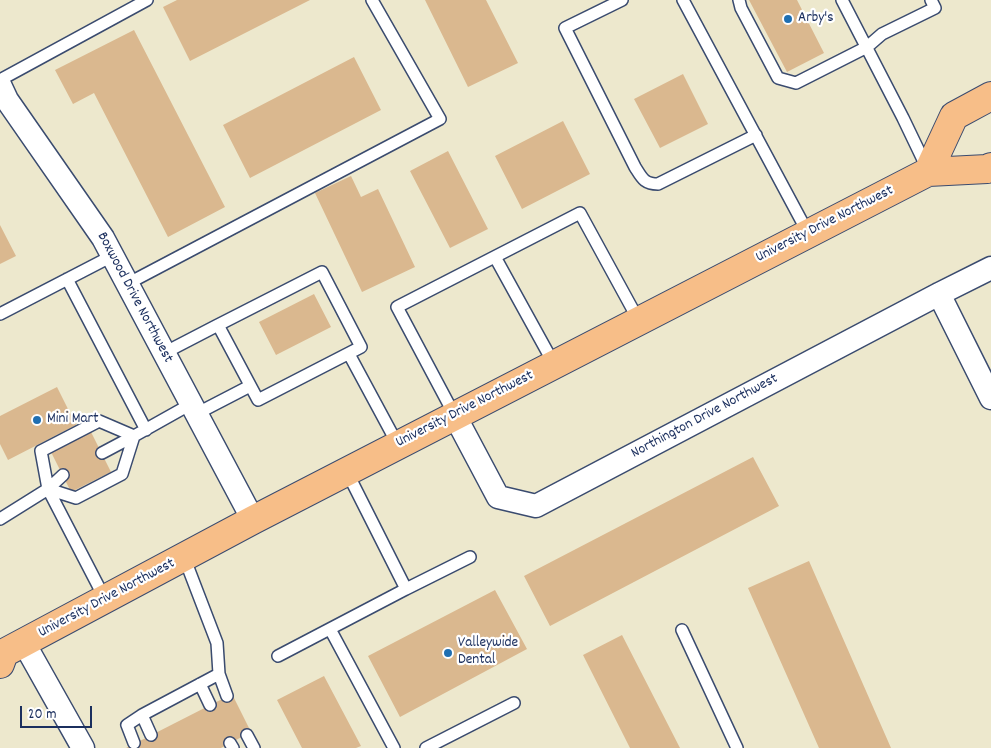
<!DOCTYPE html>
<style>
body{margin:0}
#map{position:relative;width:991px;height:748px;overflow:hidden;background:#ede8cd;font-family:Dekko,sans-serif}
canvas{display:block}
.scale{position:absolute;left:20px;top:706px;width:72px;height:22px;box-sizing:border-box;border:2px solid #1b2f5e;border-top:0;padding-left:6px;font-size:15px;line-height:18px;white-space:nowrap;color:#1b2f5e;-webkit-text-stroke:4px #fff;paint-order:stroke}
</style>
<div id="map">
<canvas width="991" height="748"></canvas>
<div class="scale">20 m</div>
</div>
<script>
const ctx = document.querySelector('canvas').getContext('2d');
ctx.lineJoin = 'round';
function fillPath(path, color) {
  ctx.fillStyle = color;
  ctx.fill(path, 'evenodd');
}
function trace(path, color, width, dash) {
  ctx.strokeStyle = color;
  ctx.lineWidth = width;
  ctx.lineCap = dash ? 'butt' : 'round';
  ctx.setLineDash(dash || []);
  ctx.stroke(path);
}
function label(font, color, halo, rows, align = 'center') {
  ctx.font = font + ' Dekko,sans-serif';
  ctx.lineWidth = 4.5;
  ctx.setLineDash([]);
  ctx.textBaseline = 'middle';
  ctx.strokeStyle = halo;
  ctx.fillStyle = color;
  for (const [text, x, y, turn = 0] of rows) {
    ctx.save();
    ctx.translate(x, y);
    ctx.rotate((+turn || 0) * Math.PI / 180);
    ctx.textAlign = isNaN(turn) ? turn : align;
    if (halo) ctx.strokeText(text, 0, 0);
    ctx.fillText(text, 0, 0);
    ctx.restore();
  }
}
const building = new Path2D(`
 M177,0h133l-120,61 -27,-54z
 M425,0h61l32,63 -50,24z
 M749,0h48l27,53 -37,19z
 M134,30l91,177 -57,30 -74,-144 -21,11 -18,-34z
 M354,57l27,53 -131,68 -27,-53z
 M683,74l25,50 -48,24 -26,-49z
 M563,121l27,53 -68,35 -27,-53z
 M448,151l40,78 -38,19 -40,-77z
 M351,176l10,21 17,-8 37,78 -53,25 -47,-99z
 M0,225l16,31 -16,8z
 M314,294l17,33 -55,28 -17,-33z
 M57,387l19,38 -68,35 -8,-16v-28z
 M90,430l21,42 -40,20 -21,-42z
 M753,457l26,49 -229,120 -26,-50z
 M809,561l82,187h-72l-71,-160z
 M495,590l32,59 -127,68 -32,-61z
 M622,635l58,113h-50l-47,-93z
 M324,676l37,70 -5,2h-54l-25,-48z
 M232,694l19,38 -30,16h-95z`);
const service = new Path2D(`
 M622,0l-57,28 70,139c7,11 9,17 23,17l98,-49
 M683,0l125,233
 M739,0l2,8 37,70 18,5 71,-36 15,-13 53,-26 -4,-8
 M842,0l61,118 24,50
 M0,80l147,-80
 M495,257l59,107
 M322,272l39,75 -103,53 -40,-75z
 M67,279l79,151
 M127,284l313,-165 -68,-119
 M0,314l112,-58
 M164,353l54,-28
 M349,354l49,91
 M196,414l54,-28
 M455,416l-58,-109 183,-94 59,108
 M63,475l-15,14 -7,-38 58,-30 35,15 -32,17
 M48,489l28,9 46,-24 12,-38 57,-32
 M48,489l57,110
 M0,519l48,-30
 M184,557l33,86 2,31 8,22
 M406,589l64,-32
 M330,629l64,119
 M682,630l55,118
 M278,656l128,-67 -59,-117
 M200,684l10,21
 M142,715l9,20
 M247,735l7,13
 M134,743l-7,-18 15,-10 77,-41
 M230,743l3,5
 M426,748l88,-45`);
const minor = new Path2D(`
 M0,85l7,15 96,138 150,282
 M939,294l52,104
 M455,416l43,81 38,9 403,-212 52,-26
 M24,643l59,105`);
const trunk = new Path2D(`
 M928,172l26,-56 37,-20
 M0,664l4,-11 249,-133 675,-348 59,-3 4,-2`);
const markers = [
 [788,19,5,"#1f6fb2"],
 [37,420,5,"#1f6fb2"],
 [448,653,5,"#1f6fb2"]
];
const poiNames = [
 ["Arby's",798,19],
 ["Mini Mart",47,420],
 ["Valleywide",458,644],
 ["Dental",458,661]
];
const streetNames = [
 ["University Drive Northwest",825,225,-27],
 ["Boxwood Drive Northwest",134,298,62],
 ["University Drive Northwest",465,410,-27],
 ["Northington Drive Northwest",705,417,-28],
 ["University Drive Northwest",107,599,-28]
];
fillPath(building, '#dab88f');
trace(service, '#3a4b6f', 14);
trace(minor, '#3a4b6f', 25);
trace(trunk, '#3a4b6f', 30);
trace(service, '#fff', 11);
trace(minor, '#fff', 22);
trace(trunk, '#f7be88', 28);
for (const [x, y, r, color] of markers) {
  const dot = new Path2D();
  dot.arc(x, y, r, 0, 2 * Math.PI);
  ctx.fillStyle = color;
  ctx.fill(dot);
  trace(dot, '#fff', 2);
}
label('15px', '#1b2f5e', '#fff', poiNames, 'left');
label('15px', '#1b2f5e', '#fff', streetNames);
</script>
